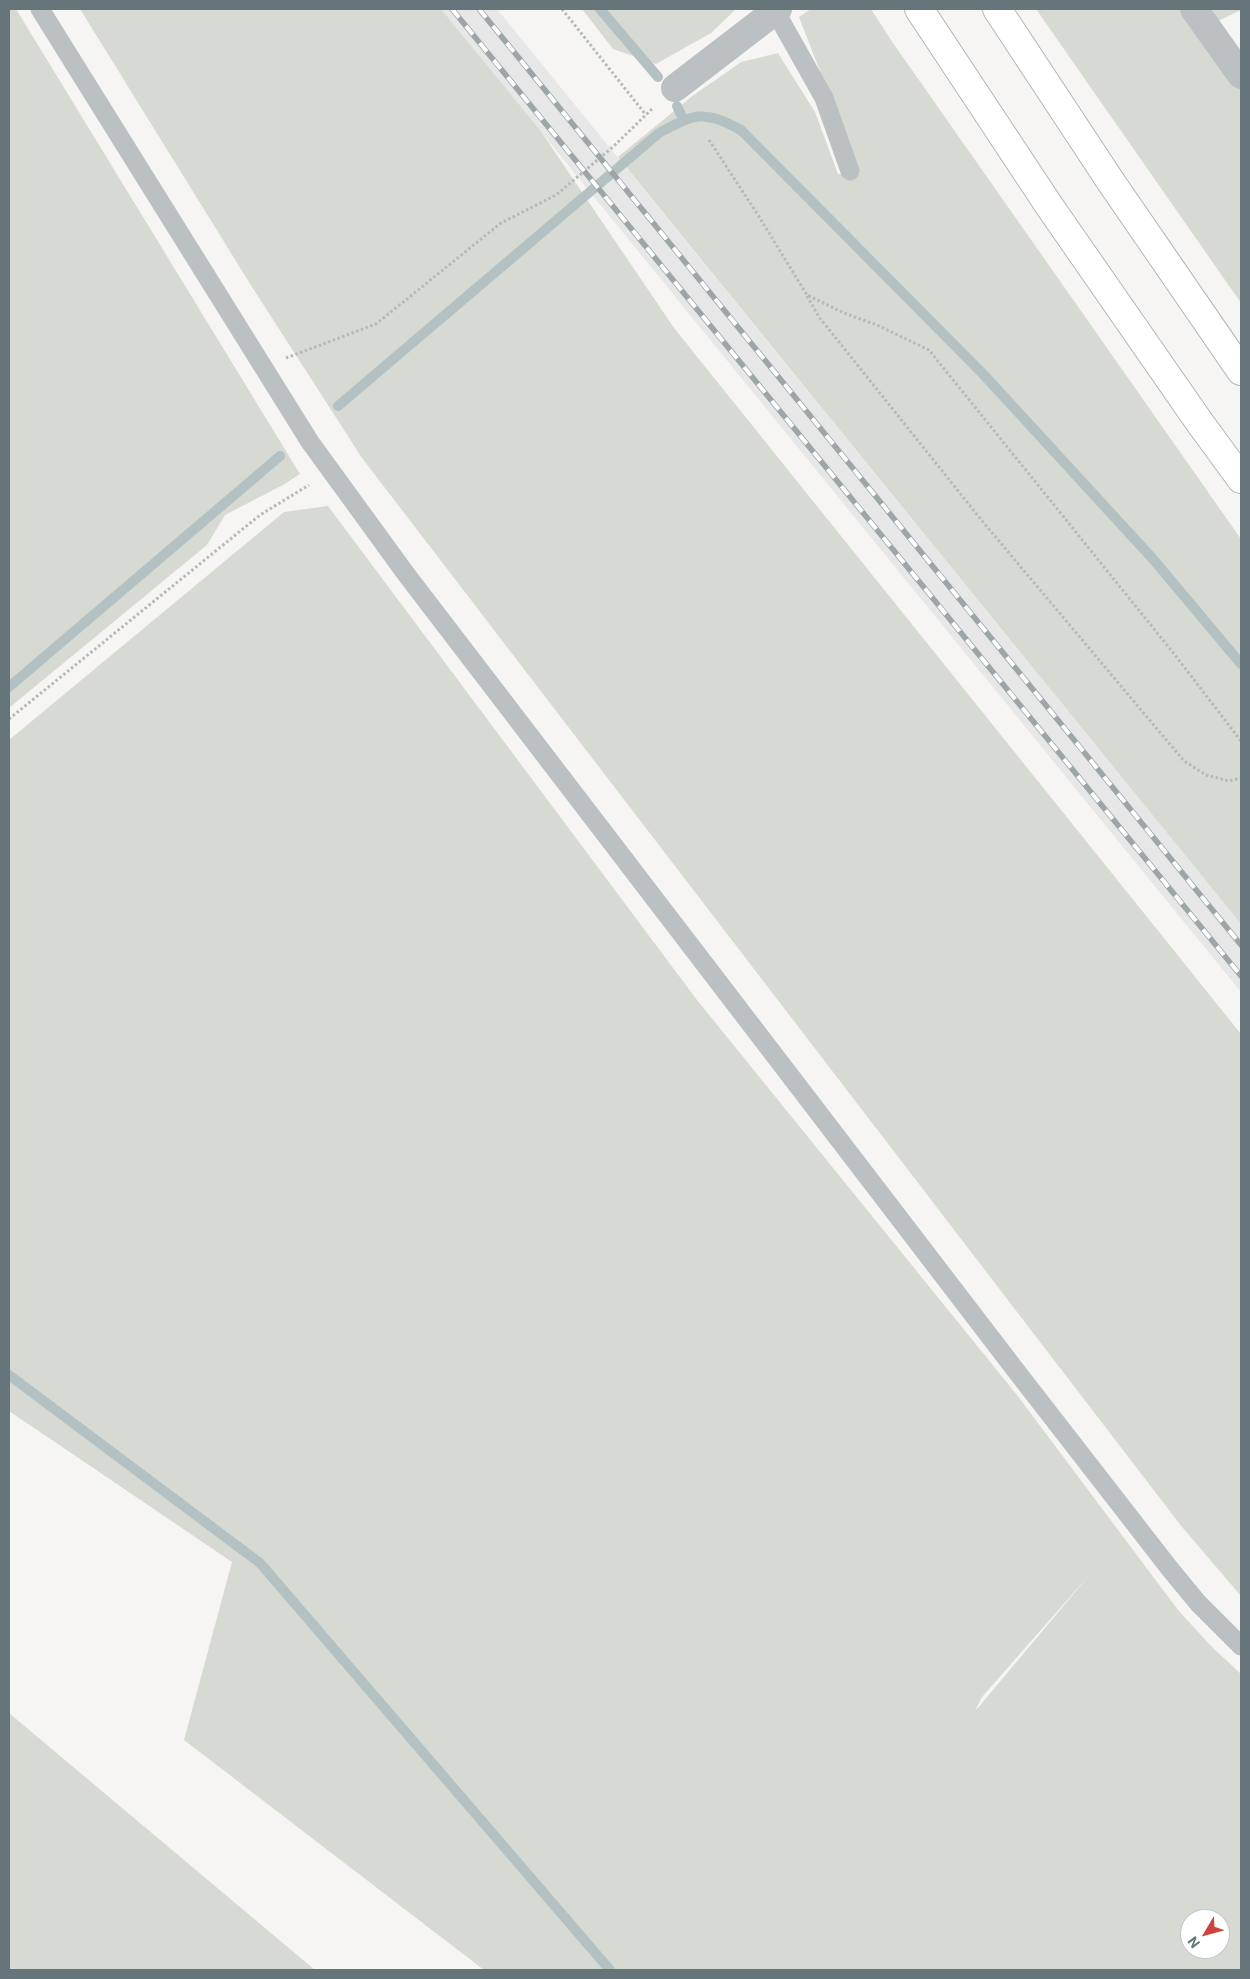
<!DOCTYPE html>
<style>
body{margin:0}
#map{position:relative;width:1250px;height:1979px;overflow:hidden;background:#f6f5f3;font-family:Roboto,sans-serif}
canvas{display:block}
.frame{position:absolute;inset:0;border:10px solid #65757a;pointer-events:none}
.north{position:absolute;left:1180px;top:1909px;width:50px;height:50px;box-sizing:border-box;background:#fff;border:1px solid #c1c8ca;border-radius:50%;rotate:233deg;font-size:14px;font-weight:700;line-height:20px;text-align:center;color:#65757a}
.north::after{content:'';display:block;margin:auto;width:18px;height:22px;background:#cc443d;clip-path:polygon(50% 0,100% 100%,50% 72%,0 100%)}
</style>
<div id="map">
<canvas width="1250" height="1979"></canvas>
<div class="frame"></div>
<div class="north">N</div>
</div>
<script>
const ctx = document.querySelector('canvas').getContext('2d');
ctx.lineJoin = 'round';
function fillPath(path, color) {
  ctx.fillStyle = color;
  ctx.fill(path, 'evenodd');
}
function trace(path, color, width, dash) {
  ctx.strokeStyle = color;
  ctx.lineWidth = width;
  ctx.lineCap = dash ? 'butt' : 'round';
  ctx.setLineDash(dash || []);
  ctx.stroke(path);
}
const built = new Path2D(`
 M441,9h56l744,915v68z`);
const green = new Path2D(`
 M9,9h7l284,465 -17,11 -58,30 -18,30 -198,163z
 M80,9h361l99,121 134,198 567,706v562l-59,-69 -820,-1069 -110,-171z
 M582,9h154l-25,24 -55,31 -43,-15z
 M811,9h60l22,34 348,496v385l-623,-767 73,-60 50,-35 37,-9 37,59 23,62h22l-61,-157z
 M1036,9h148l20,26 37,55v213z
 M1207,9h34v1l-25,12z
 M328,506l369,494 320,395 161,215 33,36 30,28v296h-757l-300,-230 48,-178 -223,-151v-671l275,-228zM1091,1573l-114,136h-1l6,-12zM1190,1919h30v30h-30z
 M9,1713l306,257h-306z`);
const stream = new Path2D(`
 M600,9l58,68
 M677,106l6,13
 M338,406l321,-273c36,-20 45,-23 82,-3l243,245 169,184 88,105
 M9,687l271,-231
 M9,1375l251,188 350,407`);
const path = new Path2D(`
 M562,9l84,106
 M709,140l49,75 49,80 37,18 33,12 52,25 246,305 66,86
 M807,296l12,21 164,205 201,239 22,14 23,6 12,-3
 M286,358l90,-34 125,-101 55,-28 58,-49 39,-38
 M9,719l251,-204 49,-30`);
const service = new Path2D(`
 M40,9l270,433 96,132 611,798 153,197 28,34 43,43
 M774,9l50,89 26,73`);
const minor = new Path2D(`
 M1194,9l47,66
 M675,88l103,-79`);
const motorway = new Path2D(`
 M919,9l131,198 150,216 41,56
 M997,9l114,173 130,189`);
const rail = new Path2D(`
 M452,9l789,967
 M479,9l762,936`);
fillPath(built, '#e6e7e6');
fillPath(green, '#d7dad3');
trace(stream, '#b3c1c2', 10);
trace(motorway, '#b1b5b7', 30);
trace(path, '#b5b9ba', 3, [2.5, 2.5]);
trace(service, '#bbc0c2', 19);
trace(minor, '#bbc0c2', 28);
trace(motorway, '#fff', 28);
trace(rail, '#9ea5a8', 5.5);
trace(rail, '#fff', 4, [11]);
</script>
